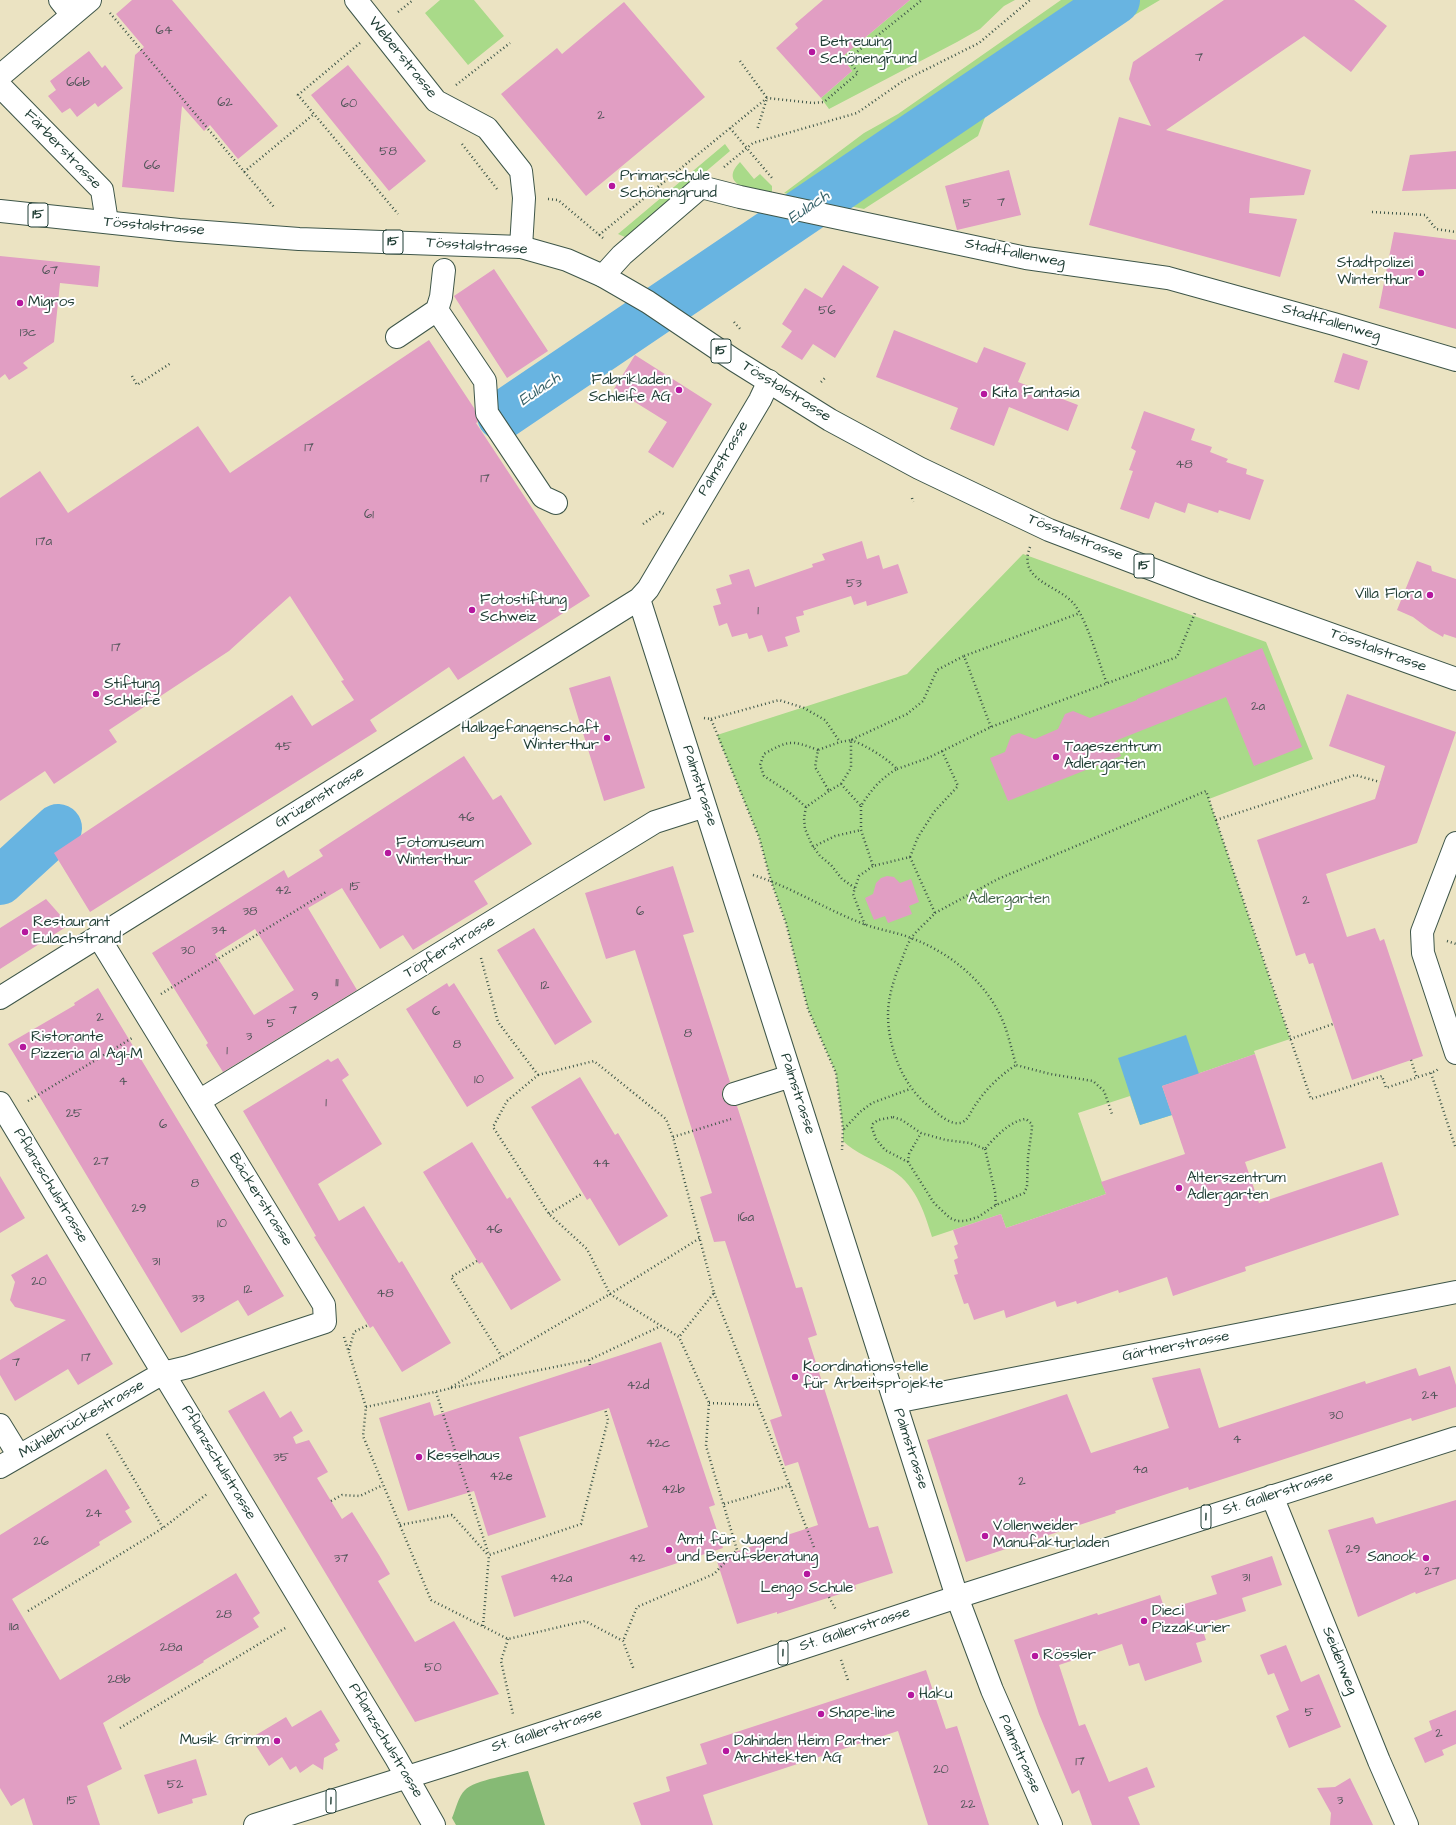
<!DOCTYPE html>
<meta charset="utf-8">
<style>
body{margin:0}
canvas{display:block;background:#ebe3c2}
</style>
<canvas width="1456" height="1825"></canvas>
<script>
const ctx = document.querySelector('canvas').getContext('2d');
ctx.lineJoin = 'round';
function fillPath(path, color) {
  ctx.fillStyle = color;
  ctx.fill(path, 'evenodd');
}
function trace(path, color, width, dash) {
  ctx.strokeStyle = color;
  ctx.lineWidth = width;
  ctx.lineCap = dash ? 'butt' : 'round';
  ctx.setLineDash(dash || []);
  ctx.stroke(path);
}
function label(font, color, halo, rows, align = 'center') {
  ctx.font = font + ' "Architects Daughter",sans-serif';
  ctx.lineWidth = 4;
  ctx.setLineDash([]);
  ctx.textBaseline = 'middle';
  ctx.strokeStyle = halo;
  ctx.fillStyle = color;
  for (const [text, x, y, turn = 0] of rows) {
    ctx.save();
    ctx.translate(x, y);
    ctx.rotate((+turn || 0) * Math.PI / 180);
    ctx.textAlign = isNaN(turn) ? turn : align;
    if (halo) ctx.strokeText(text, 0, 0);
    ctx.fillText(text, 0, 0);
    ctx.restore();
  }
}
const green = new Path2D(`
 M440,0h34l30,36 -36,29 -43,-52z
 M910,0h105l-11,6 -24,23 -23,13 -128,67 -8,-11 31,-27 -10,-14z
 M1061,0h99l-66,39 -107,73 -9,24 -114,73 -80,-16 80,-60 34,-19z
 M725,144l5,7 -99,84 -6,2 -7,-3z
 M740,162l14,17 6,-5 12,12v6l-2,2c-16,-4 -53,-8 -30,-32z
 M1023,554l243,88 47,117 -104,40 81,240 -36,12 1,3 -93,32 10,29 -32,10 -10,-29 -52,17 28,81 -100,34 -5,-14 -69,23c-8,-26 -17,-55 -44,-69 -15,-9 -33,-15 -45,-27v-12l-7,-56 -28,-64 -22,-86 -15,-42 -12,-44 -42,-102 190,-61z`);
const forest = new Path2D(`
 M528,1771l17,54h-89l-4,-7c4,-9 6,-21 13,-28 9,-10 49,-16 63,-19z`);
const water = new Path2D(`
 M1186,1035l13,39 -37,12 10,29 -32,10 -22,-67z`);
const river = new Path2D(`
 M501,416l615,-416
 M0,881l58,-53`);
const building = new Path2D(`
 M132,0h40l106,126 -40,33 -28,-34 -6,6 -22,-25 -8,86 -52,-5 13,-132 9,-8 -28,-33z
 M823,0h87l-68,57 10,14 -31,27 -45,-50 22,-20 -3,-4z
 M1224,0h130l33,26 -36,46 -47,-36 -138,94 145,40 -7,25 -54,3 -1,15 48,6 -17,58 -191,-52 30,-108 32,9 -22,-47 4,-17z
 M624,2l81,95 -119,99 -85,-102 56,-46 5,6z
 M89,51l13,17 3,-3 18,23 -25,19 -3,-4 -18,14 -7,-9 -8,5 -14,-17 8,-6 -6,-9z
 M348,65l78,96 -37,30 -78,-96z
 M1456,151v38l-54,2 8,-36z
 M1009,170l12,45 -64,15 -12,-44z
 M1394,232l62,8v89l-77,-21z
 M0,256l100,10 -2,21 -38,-4 -6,59 -31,21 5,5 -19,12 -4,-6 -5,4z
 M843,265l36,22 -44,71 -22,-14 -11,16 -21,-13 11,-16 -10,-7 23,-36 17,10z
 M494,269l54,82 -41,27 -53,-82z
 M894,330l83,33 7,-16 42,16 -8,19 60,23 -10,26 -59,-24 -15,39 -44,-17 8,-21 -82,-31z
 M429,340l45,68 4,14 -2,1 114,173 -132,84 -9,-13 -79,53 7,11 -287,181 -36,-59 238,-158 20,31 42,-26 -13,-19 3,-1 -54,-84 -61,55 -120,79 8,12 -63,42 -9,-13 -45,30v-303l40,-27 28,42 130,-87 32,47z
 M1343,353l25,8 -9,29 -25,-8z
 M635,355l77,49 -39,64 -25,-16 19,-30 -53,-33z
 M1144,411l51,18 -4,11 21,7 -2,5 18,7 -2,3 21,7 -1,5 18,6 -14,40 -31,-10 -1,3 -30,-10 -3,10 -30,-11 -6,17 -29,-10 13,-38 -4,-1 7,-19 -5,-3z
 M862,541l5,18 12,-4 4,14 15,-5 10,29 -41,13 -1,-5 -12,4 -3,-9 -48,15 1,4 -8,2 4,15 -15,5 3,9 -20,6 -6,-17 -13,4 -2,-6 -15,4 -5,-14 -8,3 -6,-20 8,-2 -5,-15 16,-5 -3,-9 20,-6 6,18 58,-20 -1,-3 13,-4 -3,-6z
 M1417,561l14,5 1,5 24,8v59l-12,-4 -1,3 -14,-8 -16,-12 -16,-7z
 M1262,648l40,99 -48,19 -28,-69 -111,44 6,15 -113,45 -18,-43 15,-6 6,-16 8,-3 16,6 23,-10 7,-15 8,-3 17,7 47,-18v-1z
 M610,676l35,112 -41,13 -35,-113z
 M1347,694l109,38 -39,111 -91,31 21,63 28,-9 5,13 4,-2 39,117 -71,24 -39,-117 -4,1 -4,-11 -9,3 -39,-116 118,-41 10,-33 -56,-20z
 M464,756l29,44 8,-5 31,49 -58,37 14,23 -75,46 -10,-15 -23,14 -38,-61 -34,20 49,82 -134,82 -17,-27 2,-2 -56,-90 132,-83 4,8 35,-22 -4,-6zM255,929l39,61 -40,25 -39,-61z
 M673,866l21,66 -11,3 47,147 -5,4 -3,5v6l4,6 6,3h5l59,182 6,-1 15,48 -9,3 61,190 9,-2 15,47 -38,12 1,4 -79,25v-2l-40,12 -21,-66 102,-33 -20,-63 -13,4 -15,-46 12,-4 -57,-175 -11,1 -14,-45 12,-4 -77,-243 -29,9 -21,-66z
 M887,876l7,1 6,6 11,-4 8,23 -10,4 3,8 -24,9 -3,-7 -11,4 -9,-22 8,-4 3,-11 5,-5z
 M46,899l23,26 -69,44v-41z
 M534,928l58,94 -37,23 -58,-95z
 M447,983l2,4 5,-4 60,95 -47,29 -61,-98z
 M98,988l186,308 -36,20 -10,-16 -57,33 -173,-289 67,-39 -1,-2z
 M1255,1054l31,94 -41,14 14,41 123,-41 17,53 -154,52 1,4 -73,25 -6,-19 -48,16 -1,-3 -41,14 -1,-3 -19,6 -2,-6 -49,17 -2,-8 -30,10 -6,-17 -4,1 -10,-29 4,-1 -4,-14 4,-2 -4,-12 4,-2 -5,-14 48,-16 5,14 100,-34 -5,-12 84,-28 -23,-68z
 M338,1058l11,17 -7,5 40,64 -64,40 21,37 25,-15 35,57 3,-2 49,82 -49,29 -29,-46 -3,2 -56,-91 2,-1 -73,-125 85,-52 3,3z
 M580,1077l35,58 3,-2 50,83 -49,30 -29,-48 -3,2 -56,-93z
 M472,1142l35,57 3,-2 51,83 -50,30 -29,-48 -3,2 -56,-92z
 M0,1176l25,42 -25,15z
 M47,1254l66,110 -35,21 -10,-16 -53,32 -15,-26v-15l66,-40 -51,-13 -5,-7 5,-18 -4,-7z
 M661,1342l54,163 -6,2 14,41 -209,69 -13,-41 147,-49 -39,-119 -90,29 27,80 -58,19 -14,-45 -66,20 -29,-93 51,-16 4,14z
 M1450,1366l6,19v22l-44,14 -1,-3 -222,72 -1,-3 -73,24 1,2 -150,49 -39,-122 140,-46 24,59 78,-25 -17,-50 48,-10 19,60 146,-47 1,3 50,-16 3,8z
 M264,1391l16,27 11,-7 12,20 -10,6 3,7 13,-4 19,32 -11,6 25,41 10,-7 27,43 11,19 -12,7 37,61 39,-21 45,73 -84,28 -187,-311z
 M106,1469l24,39 -5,3 7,11 -33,20 1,3 -88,54 48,81 176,-107 24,40 -7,5 6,9 -56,34 1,1 -101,61 19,46 -35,17 13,39h-67l-9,-27 -13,8 -11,-18v-253z
 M1456,1500v79l-40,15 -1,-2 -57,25 -30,-87 45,-13 3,7z
 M1272,1556l10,29 -40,13 4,13 -45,14 5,15 -10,3 6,19 -57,19 -6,-18 -10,3 -7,-22 -63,21 20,61 6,-2 24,58 38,-15 8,20 -27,10 12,28h-48l-13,-35 -7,4 -33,-80 -25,-74 83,-27 1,2 62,-20 5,15 52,-16 -6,-18z
 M1286,1645l15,37 18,-8 22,53 -52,21 -13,-32 13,-6 -15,-37 -6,2 -8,-20z
 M926,1670l20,59 11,-3 32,99h-61l-30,-94 -195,64 10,30h-72l-8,-22 37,-12 -4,-14 41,-13 -7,-20z
 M321,1710l19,31 -5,3 3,6 -14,8 -1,12 -10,-6 -13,9 -4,-7 -6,4 -8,-13 -13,9 -18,-28 35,-21 6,10z
 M1456,1710v34l-14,6 2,5 -19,8 -11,-25 18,-8 -3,-9z
 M196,1759l11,36 -15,4 1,4 -35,11 -14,-39z
 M1350,1778l23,47h-43l1,-12 -14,-25 18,-1z`);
const path = new Path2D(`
 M398,12l15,-12
 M110,13l164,194
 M360,43l-62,52 100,119
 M740,61l27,37 -10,32
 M456,85l54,-42
 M730,128l42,50
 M462,144l35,45
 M724,167l29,-24 104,-30 46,-32 76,-38 51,-43
 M244,172l70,-58
 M548,199l10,1 45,38
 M1372,212l53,3 11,14 20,3
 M599,235l168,-137 46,5 11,-1 34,-29 -10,-14 74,-59
 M734,322l7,8
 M132,376l5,9 34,-22
 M821,382l4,-4
 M912,498l1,4
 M643,524l17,-12 4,2
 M1030,547c-13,34 27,37 44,57 13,16 25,59 33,80
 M704,718l7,1 48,118 12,44 15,42 22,86 28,64 7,56 -1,21
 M711,719l68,-19 25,8 21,12 15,22
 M991,727l-27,-71 116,-43
 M851,740c14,5 36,18 46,29 -16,9 -26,21 -36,37l-20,-22 -12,7 -14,-24 3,-17 22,-8z
 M818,750c-27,-10 -29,-10 -54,4l-4,11 4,11 26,17 16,14 23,-16
 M897,769l31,-11 63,-31 186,-70 18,-44
 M841,784l10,-16v-28l56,-26 16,-13 14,-31 27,-14
 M861,806v24l12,36 37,-9 25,56c-7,8 -17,16 -23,24 -5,7 -8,17 -11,25 -7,16 -13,35 -13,53 0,34 16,73 43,93 7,6 19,17 29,15 8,-2 10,-10 14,-16 11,-17 25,-31 42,-42
 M806,807l-2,11 1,11 7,16 8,11 11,9 11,14 13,9
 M1216,820l139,-45 25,7
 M813,847l22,-11 26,-6
 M910,857l8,-20 16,-25 24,-26 -16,-35
 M753,875c39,12 73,35 111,49 15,6 32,8 47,14 40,15 77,45 93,86 5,13 8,27 12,41l34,9 43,7 11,10 8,23
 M935,913l63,-34 208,-88 105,308 71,-23 4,12 50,-17 2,-2
 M865,925l-12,-31 6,-18 14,-10
 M1447,941l9,3
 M481,958l17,64 40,53 -31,26 -14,26 56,87 38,35 23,45 69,43 30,66 -3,43 31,104 -23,24 -77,33 -14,34
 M161,994l165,-102
 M1290,1039l43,-15
 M1411,1060l6,18
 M1431,1073l25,76
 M538,1075l56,-14 72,58 7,18 41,156 -35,44
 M28,1101l104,-63
 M893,1117l9,3 19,13 25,7 24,3 15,6c9,-11 26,-29 41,-30l6,5v4l-4,29 -1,30 -3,6 -28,12 -18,12 -13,4h-8l-7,-3 -16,-15 -26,-41 -23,-12 -9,-11 -4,-11 1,-4 5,-4z
 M844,1129l16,-17 12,-9 38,-14
 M673,1137l58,-18
 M985,1149l10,43 1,13
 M908,1162l1,-8 12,-21
 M549,1214l34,-21
 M477,1261l-26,16 51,80
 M714,1293l100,254
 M344,1337l22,70 -3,29 68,164 77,39 77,-18 38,20 11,29
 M349,1350l5,-18 14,-7
 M589,1360l1,5
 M451,1388l138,-28 72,-34
 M436,1392l53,163
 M709,1403l49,2
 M366,1407l82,-18 162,-95 90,-56
 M107,1434l56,94
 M331,1501l11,-6 18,1 23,-11
 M724,1504l66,-19
 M400,1525l52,-10 35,39
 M829,1597l7,13
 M28,1611l135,-83 44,-34
 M483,1626l6,-71 92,-31 27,-104 -3,-11
 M508,1639l-7,22 12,53
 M841,1660l7,20
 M120,1728l167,-101`);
const minor = new Path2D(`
 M60,0l12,15
 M356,0l80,101 51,27 34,43 3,27 -3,49
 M0,76l90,-76
 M0,86l102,104 5,32
 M603,276l19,-21 79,-68 39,10 286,61 142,20 166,46 122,36
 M437,310l48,71 2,32 56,84 13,6
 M397,337l40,-27 4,-13 3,-27
 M639,599l318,998 35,93 59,135
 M1456,843l-34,89 1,21 33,100
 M0,998l639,-399 9,-10 112,-189 9,-19
 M734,1094l57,-18
 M199,1101l456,-279 50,-16
 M0,1103l396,655 38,67
 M895,1402l561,-110
 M0,1425l19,31
 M0,1467l163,-94 25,-6 137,-45 -1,-17 -226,-369
 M1272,1496l107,265 28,64`);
const major = new Path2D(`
 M0,211l179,19 120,9 222,8 46,13 36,16 45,26 86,58 96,60 89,48 69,33 61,29 155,59 252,90
 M255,1825l197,-62 505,-166 499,-159`);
const markers = [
 [812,52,4,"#b5179e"],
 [612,186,4,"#b5179e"],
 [1421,273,4,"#b5179e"],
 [20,303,4,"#b5179e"],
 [679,390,4,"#b5179e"],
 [984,394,4,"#b5179e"],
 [1430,595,4,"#b5179e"],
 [472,610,4,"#b5179e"],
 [96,694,4,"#b5179e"],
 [607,738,4,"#b5179e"],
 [1056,757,4,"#b5179e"],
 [388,853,4,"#b5179e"],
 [25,932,4,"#b5179e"],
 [23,1047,4,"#b5179e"],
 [1179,1188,4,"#b5179e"],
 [795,1377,4,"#b5179e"],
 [419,1457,4,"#b5179e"],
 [985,1536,4,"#b5179e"],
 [669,1550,4,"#b5179e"],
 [1426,1558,4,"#b5179e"],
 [807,1574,4,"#b5179e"],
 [1144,1621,4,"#b5179e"],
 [1035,1656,4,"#b5179e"],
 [911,1695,4,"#b5179e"],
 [821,1714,4,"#b5179e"],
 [277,1741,4,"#b5179e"],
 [726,1751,4,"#b5179e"]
];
const numberNames = [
 ["64",164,31],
 ["7",1199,58],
 ["66b",78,83],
 ["62",225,103],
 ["60",349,104],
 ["2",601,116],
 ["58",388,152],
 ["66",152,166],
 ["7",1001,203],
 ["5",967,204],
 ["67",50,271],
 ["56",827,311],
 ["13c",28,333],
 ["17",309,448],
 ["48",1184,465],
 ["17",485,479],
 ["61",369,515],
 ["17a",44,542],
 ["53",854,584],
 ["1",758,611],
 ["17",116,648],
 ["2a",1258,707],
 ["45",283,747],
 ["46",466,818],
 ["15",355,887],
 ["42",283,891],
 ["2",1306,901],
 ["38",250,912],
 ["6",640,912],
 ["34",219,931],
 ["30",188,951],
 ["11",337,983],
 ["12",545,986],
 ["9",315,997],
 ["7",293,1011],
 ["6",436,1012],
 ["2",100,1018],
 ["5",271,1024],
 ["8",688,1034],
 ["3",249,1037],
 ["8",457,1045],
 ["1",227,1051],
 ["10",479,1080],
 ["4",123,1082],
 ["1",326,1103],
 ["25",74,1114],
 ["6",163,1125],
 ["27",101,1162],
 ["44",601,1164],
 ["8",195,1184],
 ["29",139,1209],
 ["16a",746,1218],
 ["10",222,1224],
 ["46",494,1230],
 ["31",156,1262],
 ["20",39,1282],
 ["12",248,1290],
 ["48",385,1294],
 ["33",198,1299],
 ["17",86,1358],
 ["7",16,1363],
 ["42d",638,1386],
 ["24",1430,1396],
 ["30",1336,1416],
 ["4",1237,1440],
 ["42c",658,1444],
 ["35",281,1458],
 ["4a",1140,1470],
 ["42e",501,1477],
 ["2",1022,1482],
 ["42b",673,1490],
 ["24",94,1514],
 ["26",41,1542],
 ["29",1353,1550],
 ["37",341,1559],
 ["42",637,1559],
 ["27",1432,1572],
 ["31",1246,1578],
 ["42a",561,1579],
 ["28",224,1615],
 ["11a",14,1627],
 ["28a",171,1648],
 ["50",433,1668],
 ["28b",119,1680],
 ["5",1309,1713],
 ["2",1439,1734],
 ["17",1080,1762],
 ["20",941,1770],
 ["52",175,1785],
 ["15",72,1801],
 ["3",1340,1801],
 ["22",968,1805]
];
const shields = [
 [38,215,20],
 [393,242,20],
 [721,351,20],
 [1144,566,20],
 [1206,1517,10],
 [783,1653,10],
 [331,1801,10]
];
const shieldNames = [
 ["15",38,215],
 ["15",393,242],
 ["15",721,351],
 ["15",1144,566],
 ["1",1206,1517],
 ["1",783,1653],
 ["1",331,1801]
];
const poiNames = [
 ["Betreuung",820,43],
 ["Schönengrund",820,60],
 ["Primarschule",620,177],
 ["Schönengrund",620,194],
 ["Stadtpolizei",1413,264,"right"],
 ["Winterthur",1413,281,"right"],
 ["Migros",28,303],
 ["Fabrikladen",671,381,"right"],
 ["Schleife AG",671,398,"right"],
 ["Kita Fantasia",992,394],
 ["Villa Flora",1422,595,"right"],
 ["Fotostiftung",480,601],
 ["Schweiz",480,618],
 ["Stiftung",104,685],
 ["Schleife",104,702],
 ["Halbgefangenschaft",599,729,"right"],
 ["Winterthur",599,746,"right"],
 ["Tageszentrum",1064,748],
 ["Adlergarten",1064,765],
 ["Fotomuseum",396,844],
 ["Winterthur",396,861],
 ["Restaurant",33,923],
 ["Eulachstrand",33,940],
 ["Ristorante",31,1038],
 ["Pizzeria al Agi-M",31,1055],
 ["Alterszentrum",1187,1179],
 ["Adlergarten",1187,1196],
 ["Koordinationsstelle",803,1368],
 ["für Arbeitsprojekte",803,1385],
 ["Kesselhaus",427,1457],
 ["Vollenweider",993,1527],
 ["Manufakturladen",993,1544],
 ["Amt für Jugend",677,1541],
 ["und Berufsberatung",677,1558],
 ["Sanook",1418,1558,"right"],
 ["Lengo Schule",807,1589,"center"],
 ["Dieci",1152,1612],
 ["Pizzakurier",1152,1629],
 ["Rössler",1043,1656],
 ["Haku",919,1695],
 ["Shape-line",829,1714],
 ["Musik Grimm",269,1741,"right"],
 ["Dahinden Heim Partner",734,1742],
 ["Architekten AG",734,1759]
];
const streetNames = [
 ["Weberstrasse",402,58,51],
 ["Färberstrasse",62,150,46],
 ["Tösstalstrasse",154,227,5],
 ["Tösstalstrasse",477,247,4],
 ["Stadtfallenweg",1015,254,11],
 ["Stadtfallenweg",1331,323,16],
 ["Tösstalstrasse",786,392,32],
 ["Palmstrasse",724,459,-59],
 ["Tösstalstrasse",1075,538,22],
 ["Tösstalstrasse",1378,651,20],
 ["Palmstrasse",699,786,72],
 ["Grüzenstrasse",320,798,-32],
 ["Töpferstrasse",450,948,-32],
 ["Palmstrasse",797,1094,72],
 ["Pflanzschulstrasse",50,1186,59],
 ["Bäckerstrasse",260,1200,58],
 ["Gärtnerstrasse",1176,1347,-11],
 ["Mühlebrückestrasse",82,1420,-30],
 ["Palmstrasse",910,1449,72],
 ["Pflanzschulstrasse",218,1463,59],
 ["St. Gallerstrasse",1278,1494,-18],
 ["St. Gallerstrasse",855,1630,-18],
 ["Seidenweg",1339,1661,68],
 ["St. Gallerstrasse",547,1731,-18],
 ["Pflanzschulstrasse",385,1741,59],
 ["Palmstrasse",1019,1754,66]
];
const parkNames = [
 ["Adlergarten",1009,900]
];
const waterNames = [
 ["Eulach",809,208,-34],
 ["Eulach",540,390,-34]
];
fillPath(green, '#a9da89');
fillPath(forest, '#86ba75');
fillPath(water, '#68b4e1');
trace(river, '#68b4e1', 48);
fillPath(building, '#e19ec3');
trace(minor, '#3e5649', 24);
trace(major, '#3e5649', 24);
trace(path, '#3e5649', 2.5, [1, 3]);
trace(minor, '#fff', 22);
trace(major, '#fff', 22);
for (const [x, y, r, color] of markers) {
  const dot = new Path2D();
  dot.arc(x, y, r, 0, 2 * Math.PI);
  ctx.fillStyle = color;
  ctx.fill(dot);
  trace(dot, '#fff', 1.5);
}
label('13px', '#505558', null, numberNames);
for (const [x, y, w] of shields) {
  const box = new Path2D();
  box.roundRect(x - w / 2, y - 12, w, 24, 3);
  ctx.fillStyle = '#fff';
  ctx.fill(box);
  trace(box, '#1f3d34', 1);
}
label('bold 14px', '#1f3d34', null, shieldNames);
label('15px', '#1f3d34', '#fff', poiNames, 'left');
label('15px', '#1f3d34', '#fff', streetNames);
label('15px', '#426449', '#fff', parkNames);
label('italic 16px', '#356168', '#fff', waterNames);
</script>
